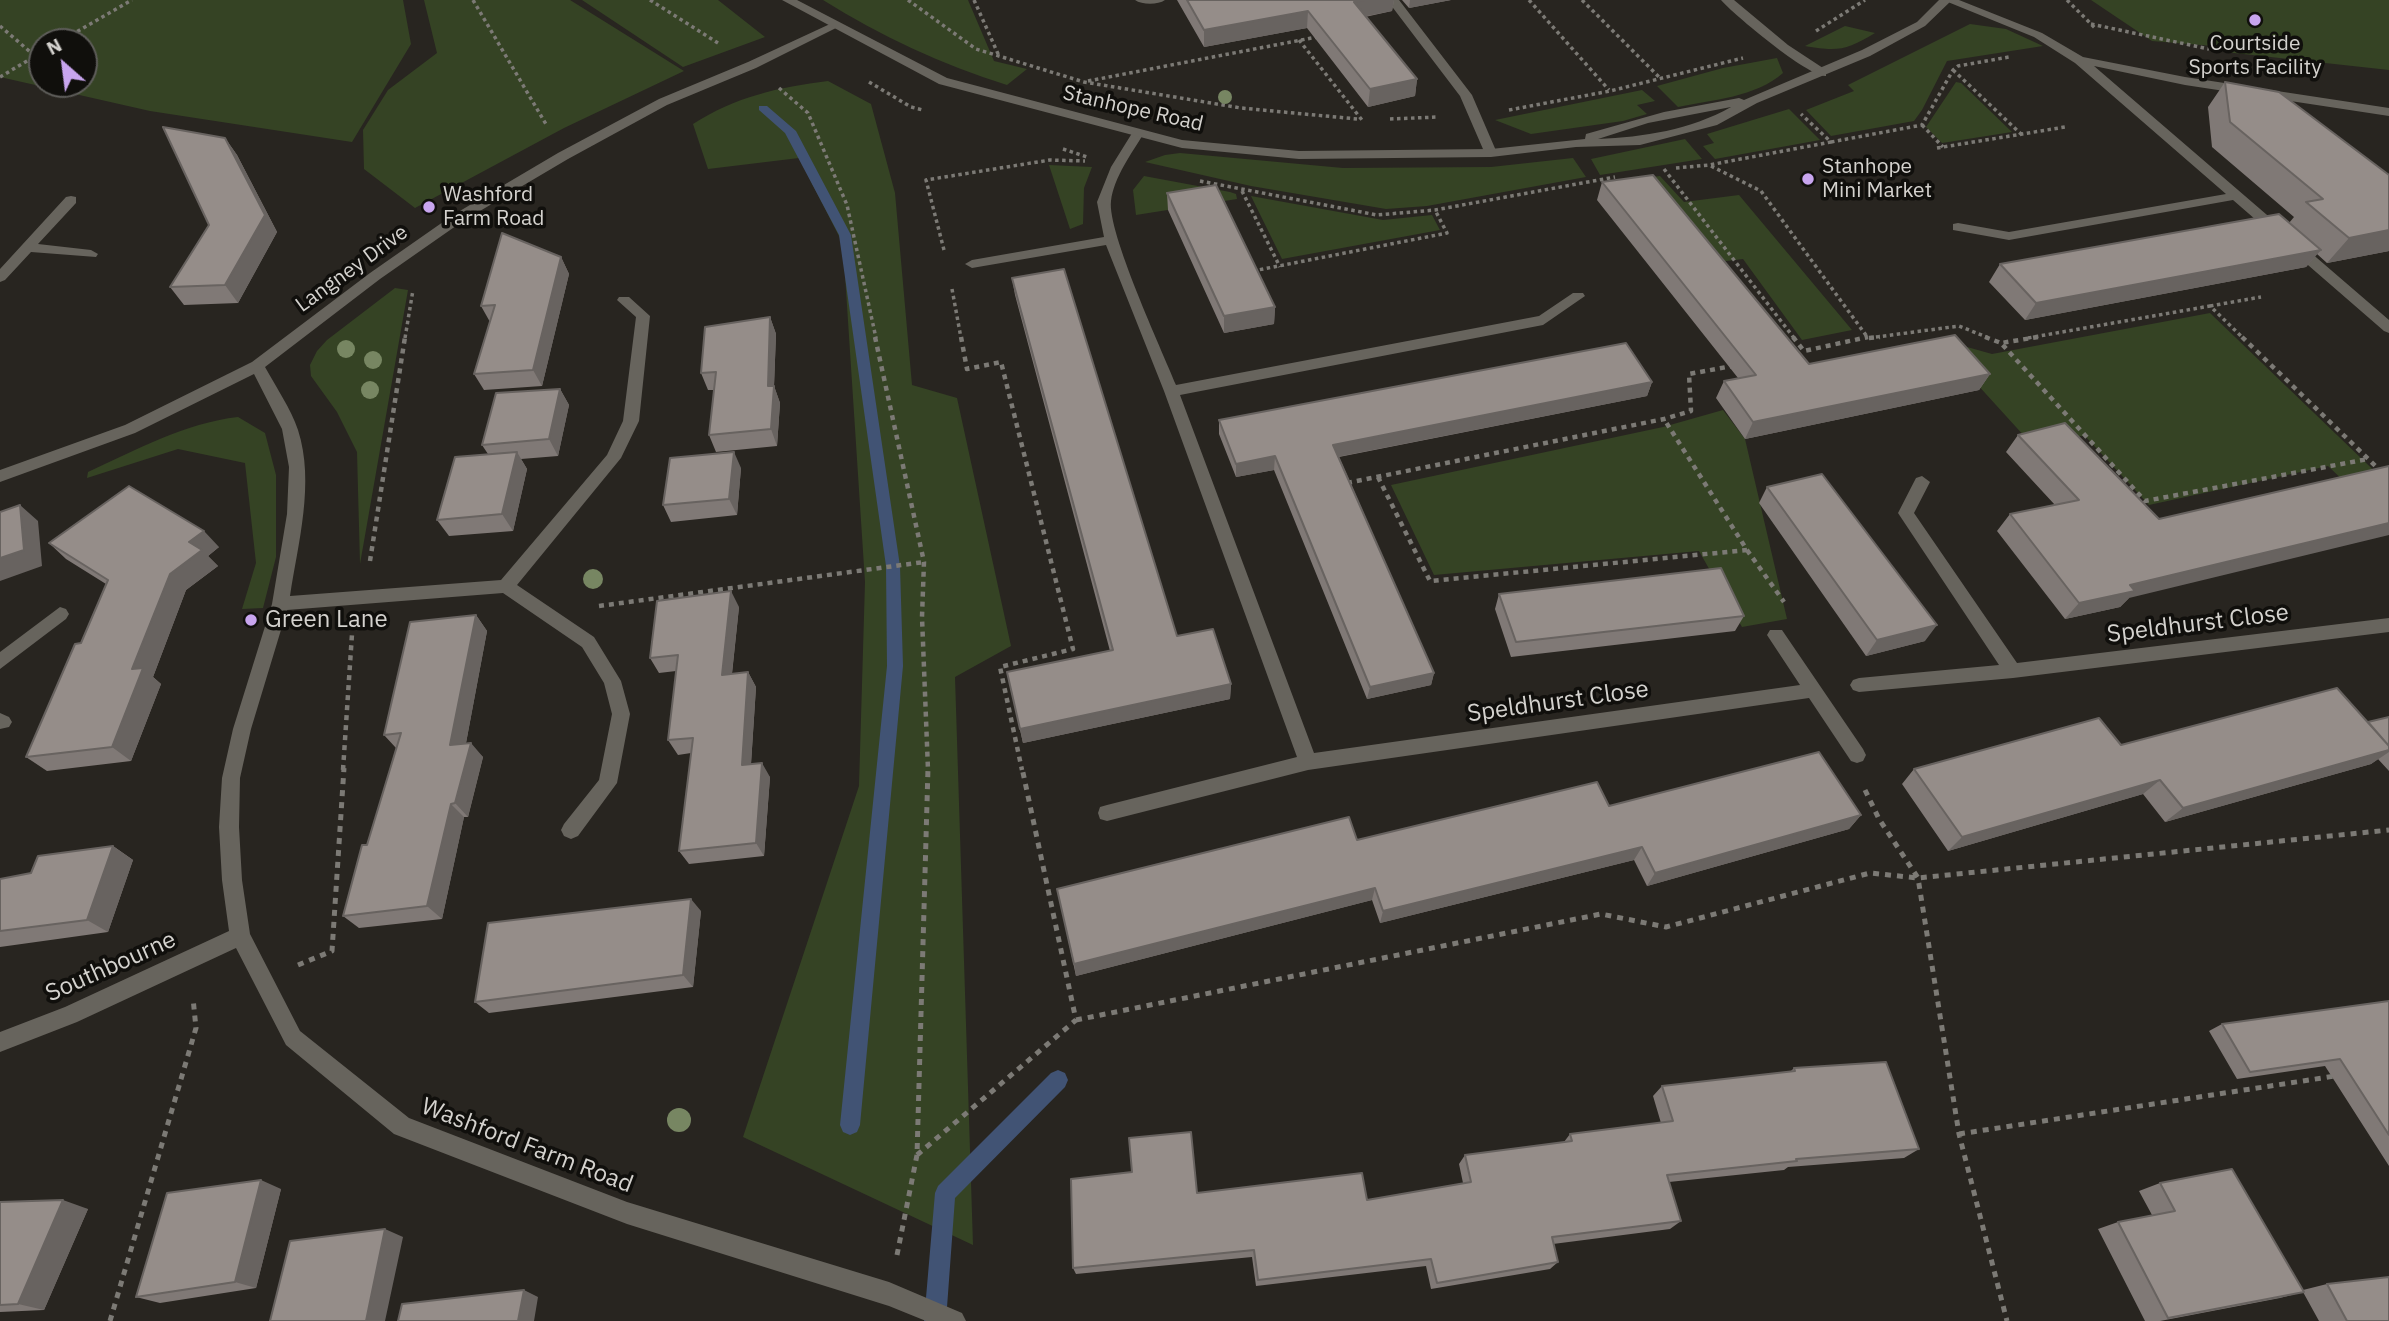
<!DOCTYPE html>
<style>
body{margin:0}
#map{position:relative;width:2389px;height:1321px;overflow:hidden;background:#282520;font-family:"IBM Plex Sans",sans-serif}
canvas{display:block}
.north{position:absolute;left:28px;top:28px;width:70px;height:70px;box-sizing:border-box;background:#100f0c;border:2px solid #5e5d5a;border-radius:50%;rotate:332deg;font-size:19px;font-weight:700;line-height:28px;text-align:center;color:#d4d2ce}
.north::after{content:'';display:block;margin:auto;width:24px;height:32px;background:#c8a5ee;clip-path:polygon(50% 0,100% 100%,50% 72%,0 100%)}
</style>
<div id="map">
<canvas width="2389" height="1321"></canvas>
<div class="north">N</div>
</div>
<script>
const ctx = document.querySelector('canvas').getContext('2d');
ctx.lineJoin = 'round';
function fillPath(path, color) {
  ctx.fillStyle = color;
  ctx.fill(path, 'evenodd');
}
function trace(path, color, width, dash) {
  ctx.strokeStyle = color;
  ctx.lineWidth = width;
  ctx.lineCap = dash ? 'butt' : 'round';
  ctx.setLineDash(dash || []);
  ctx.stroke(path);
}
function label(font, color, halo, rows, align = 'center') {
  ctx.font = font + ' "IBM Plex Sans",sans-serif';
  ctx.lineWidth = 7;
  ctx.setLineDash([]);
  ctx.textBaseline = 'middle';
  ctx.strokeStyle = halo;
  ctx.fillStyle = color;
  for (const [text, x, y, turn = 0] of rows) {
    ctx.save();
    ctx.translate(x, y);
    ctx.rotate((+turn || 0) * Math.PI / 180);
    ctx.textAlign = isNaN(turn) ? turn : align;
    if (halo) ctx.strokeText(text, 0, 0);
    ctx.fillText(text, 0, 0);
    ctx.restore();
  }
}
const green = new Path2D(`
 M0,0h403l8,44 -59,98 -202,-31 -150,-34zM42,42h42v42h-42z
 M424,0h146l114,71 -120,57 -149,80 -51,-39 -1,-39 25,-40 49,-37z
 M582,0h136l47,37 -82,30z
 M823,0h145l26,61 33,8 -20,16c-65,-20 -126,-49 -184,-85z
 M2091,0h298v70l-164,-18 -12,-6 -61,-5z
 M1970,24l36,5 37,17 -96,15 -25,49 -8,11 -83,15 -25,-26 48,-19 -6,-6z
 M1845,26l30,7c-28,17 -37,19 -70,13z
 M1777,58l6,15c-27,24 -71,27 -105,34l-21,-21 66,-18z
 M828,81l43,23 24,89 17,192 45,13 54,248 -56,31 18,568 -230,-108 116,-351 6,-204 -22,-338 -44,-86 -91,11 -15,-45c42,-27 86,-37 135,-43z
 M1956,82l5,1 51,49 -70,11 -16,-16z
 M1642,90l13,11 -18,4 10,9 -24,7 -92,13 -36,-14z
 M1789,109l31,31 -105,19 -12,-13 11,-3 -7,-9z
 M1685,139l17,20 -102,16 -9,-16z
 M1180,153l163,15 148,-1 82,-9 13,19 -159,29 -41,3 -135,-23 -106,-24 20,-7z
 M1049,165l43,2 -8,21 -1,36 -13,5z
 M1144,176l86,16 6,2 1,5 -101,16 -3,-25z
 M1660,176l24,26 55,-7 113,135 -50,10 -59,-81 -41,5 -65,-85z
 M1251,196l132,24 49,-5 8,15 -158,29z
 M395,288l13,2 -48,274 -3,-112 -20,-40 -26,-36 -1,-11 7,-14 10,-11z
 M2210,313l179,172v39l-61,-58 -179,39 -64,-69 -59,2 -91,-100 57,16z
 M1723,410l22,29 42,180 -45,8 -43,-76 -265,24 -43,-90 272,-58z
 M238,417l27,16 11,42v82l-13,51 -21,1 14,-46 -11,-100 -67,-14 -91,29 1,-6c48,-22 97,-49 150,-55z`);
const stream = new Path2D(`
 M759,106h8l29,25 55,104 49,331 3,100 -43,459 -3,7 -7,3 -7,-3 -3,-7 47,-459 -1,-100 -47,-331 -54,-102 -26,-23z
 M1058,1070l7,3 3,7 -3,7 -110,111 -9,123h-22l11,-128 3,-7 113,-113z`);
const pathFar2 = new Path2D(`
 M473,0l74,126
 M650,0l68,43
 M908,0l68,49 108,33 157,26 116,11
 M974,0l25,56
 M1529,0l80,90
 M1582,0l79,79
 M2067,0l29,29
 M2091,24l118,25
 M0,26l35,30
 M1816,31l49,-31
 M1299,40l63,80
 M59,42l73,-42
 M1953,70l68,64
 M0,77l42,-25
 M1088,81l229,-44
 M869,82l42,25 12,3
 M779,88l29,25 39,92 29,133
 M1509,110l101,-19 133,-33
 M1390,119l48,-2
 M1922,125l21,22
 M1831,142l91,-17 31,-55 5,-4 51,-9
 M1937,148l128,-21
 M1063,149l24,8
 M1711,166l50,25 107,147
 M1676,168l33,-3 122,-23 -30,-28
 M1664,169l130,169
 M1200,181l177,34 58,-5 180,-33
 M1242,191l38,76
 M944,250l-18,-70 124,-20 35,1
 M1253,271l194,-38 -12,-23
 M952,289l9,49
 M2210,306l51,-9
 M405,338l8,-48
 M1869,338l90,-12 30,12
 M2028,338l182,-32 33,32`);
const pathFar1 = new Path2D(`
 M875,337l49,225 -2,55 6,153
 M961,337l6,32 34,-7 72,287 -73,18 22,103
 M1793,337l11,14 64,-14
 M1985,337l16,6
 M2038,337l-37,6 144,158 223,-42
 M2242,337l147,142
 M1869,338l11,-1
 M1378,477l52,104 317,-31 -83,-131
 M1347,483l317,-64 27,-8 -2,-37 43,-8
 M1747,550l37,52
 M370,561l35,-224
 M599,606l325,-44
 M343,770l9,-136`);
const path = new Path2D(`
 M1865,790l14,29 39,59 41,256 48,187
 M298,965l34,-14 12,-183
 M1076,1020l525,-106 65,13 204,-54 48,5 471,-48
 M1959,1134l376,-58
 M917,1155l159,-135 -54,-252
 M897,1255l20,-100 11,-387
 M110,1321l86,-293 -3,-30`);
const service = new Path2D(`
 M0,713l9,4 3,5 -3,5 -9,2z`);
const minor = new Path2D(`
 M1135,0h30c-7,5 -23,5 -30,0z
 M1387,0h12l73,95 25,58 -1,3h-10l-26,-60z
 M1721,0h13l54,45 38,25v6c-16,2 -92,-61 -105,-76z
 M1943,0h16l83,33 41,24 102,20 204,31v8l-204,-31 -91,-19 295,254v13l-5,-2 -151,-131 -224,40 -56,-10v-6l5,-1 51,9 217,-38 -151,-131 -41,-26z
 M830,24l10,2 -84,42 -89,37 -99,54 -105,62 -83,58 -115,88c11,20 26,42 33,63 17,53 0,113 -8,166l211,-16 106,-125 16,-34 13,-104 -19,-17 2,-3h10l21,19 -11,105 -18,37 -104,127 77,52 27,44 9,33 -13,69 -39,53 -7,3 -7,-3 -3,-6 3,-6 35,-44 13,-66 -8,-31 -22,-36 -79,-54 -216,17 -36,119 -11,49 -1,49 3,53 8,54 50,97 109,87 218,84 262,80 73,31 4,8h-40l-37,-15 -262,-82 -233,-90 -108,-89 -50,-97 -159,74 -77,30v-20l65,-25 164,-76 -7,-51 -3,-53 3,-49 11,-49 39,-125 15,-90 2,-47 -7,-38 -28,-55 -119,59 -135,49v-12l125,-45 127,-63 118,-89 83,-58 105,-62 101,-54 89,-37z
 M1138,129l6,4c-12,20 -30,44 -33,68 -4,31 51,149 65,184l363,-69 34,-23h10l2,3 -42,29 -363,70 134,358 486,-68 -33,-50 3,-5h12l81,119 3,6 -3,6 -6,2 -6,-2 -42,-63 -501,72 -201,51 -7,-2 -2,-6 2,-6 7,-2 190,-48 -133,-366 -58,-146 -134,23 -7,-4 7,-4 132,-23 -7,-35 14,-35 23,-37z
 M71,196l5,1v6l-38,41 53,6 7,4 -2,3 -65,-5 -26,28 -5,2v-13l66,-72z
 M1922,476l8,6 -16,31 103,150 372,-45v14l-376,46 -154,14 -6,-2 -3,-5 3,-5 6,-2 140,-13 -101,-152 18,-35z
 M60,607l6,2 3,5 -3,5 -66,50v-17z`);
const tertiary = new Path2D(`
 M782,0h15l150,78 235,62 117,11 192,-2 94,-10 1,-5 78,-22 75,-14 5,2 118,-50 55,-28 22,-22h13l-27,26 -55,30 -113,47 -40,22 -77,20 -64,2 -85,10 -192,2 -117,-11 -243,-64zM1731,107c-41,23 -87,30 -133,32l50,-16z`);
const trees = [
 [1225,97,7],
 [346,349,9],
 [373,360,9],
 [370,390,9],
 [593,579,10],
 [679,1120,12]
];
const wall = new Path2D(`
 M1177,0h217l-2,11 -27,6 52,62 -2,17 -47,11 -61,-79 -103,19z
 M1402,0h49l-42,8z
 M2225,82l164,169 -62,12 -10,-9 -11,13 -281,53 -36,-38 11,-18 289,-41 5,-6 -82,-70 -4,-40z
 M225,138l12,17 40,77 -39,71 -54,2 -14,-18 39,-62z
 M1602,182l207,182 181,10 -11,16 -234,49 -29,-41 8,-17 14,-3 -141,-178z
 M1167,193l108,114 -1,17 -50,9 -56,-123z
 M561,257l8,17 -27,112 -58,4 -10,-16 16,-52 -9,-16z
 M1012,278l165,358 54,48 -1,15 -207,44 -16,-71 103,-21 -95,-356z
 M770,317l6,17 -2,52 6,17 -3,43 -61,6 -7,-17 5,-45h-6l-7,-17z
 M1652,382l-5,14 -308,61 95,216 -3,12 -64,14 -93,-229 -38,7 -17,-43v-14z
 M560,389l9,16 -11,51 -37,3 6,10 -14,62 -64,5 -12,-16 51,-66 -6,-9z
 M2065,423l64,175 -9,9 -55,12 -68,-88 13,-17 45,-9 -49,-53 12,-17z
 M741,468l-4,47 -66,7 -8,-17z
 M1767,487l158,154 -59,15 -107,-153z
 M49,543l170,4 -11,9 10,10 -32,24 -33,87 8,7 -30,77 -84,10 -21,-14 55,-114 25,-59 -40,-25z
 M1499,594l245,22 -9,15 -224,26 -16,-48z
 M739,607l-7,67 16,-2 8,15 -5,77 19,13 -6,79 -75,8 -10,-13 12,-98 -13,2 -10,-15 8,-69 -17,2 -9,-15z
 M476,615l11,16 -21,112 17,14 -15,60h-4l-22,102 -83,9 -16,-12 24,-71 29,-97 -12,-13z
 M2389,717v54l-11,-12 -7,5 -206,58 -22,-28 -195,57 -46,-67 12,-15 207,-24 247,-23z
 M1609,806l252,9 -12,14 -202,57 -13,-26 -254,63 -8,-23 -296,76 -19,-87 300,-49z
 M113,846l20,14 -25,72 -108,15v-68l31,-6z
 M701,911l-8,76 -204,26 -14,-11z
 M2389,1001v165l-64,-100 -88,13 -28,-48 13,-7z
 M1794,1068l125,81 -15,9 -116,9 -4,3 -115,12 12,39 -11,8 -117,15 5,18 -8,7 -119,20 -5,-23 -170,20 -4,-29 -176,17 -3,-6 124,-75 170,7 96,-17 -4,-19 6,-9 99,-13 6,-8 91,-11 -8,-27 9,-10 128,-14z
 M2160,1183l143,107 24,-6 62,37h-70l-16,-29 -23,6 -120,23h-15l-47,-92 20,-7 34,-7 -13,-24z
 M281,1189l-25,99 -96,15 -24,-6z
 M0,1202l88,7 -44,101 -44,2z`);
const shadedWall = new Path2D(`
 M1365,0h29l-2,11 -40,8 2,-17z
 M1410,0h41l-42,8z
 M1308,11l-1,17 -103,19v-17z
 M1417,79l-2,17 -47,11 2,-18z
 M225,138l12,17 40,77 -39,71 -13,-18z
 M2389,230v21l-62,12 22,-25z
 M2321,250l-15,17 -281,53 11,-17z
 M561,257l8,17 -27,112 -9,-16z
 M1275,307l-1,17 -50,9v-17z
 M770,317l6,17 -2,52 6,17 -3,43 -6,-17 -3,-43z
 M1990,374l-11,16 -234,49 8,-17z
 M1652,382l-5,14 -315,62 1,-13z
 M560,389l9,16 -11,51 -9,-17z
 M517,452l10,17 -14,62 -11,-17z
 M734,452l7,16 -4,47 -8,-16z
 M1275,456l-1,14 -38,7v-13z
 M20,505l18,16 4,45 -42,15v-23z
 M2389,523v12l-260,63 -9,9 -55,12 14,-16 51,-18z
 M204,531l15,16 -11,9 10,10 -32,24 -33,87 8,7 -30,77 -19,-14 20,-78 38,-95 19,-32z
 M731,591l8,16 -9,84 -8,-16z
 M476,615l11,16 -24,128 -13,-14z
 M1937,625l-12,16 -59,15 11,-16z
 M748,672l8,15 -6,92 -8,-14z
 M1434,673l-3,12 -64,14 3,-12z
 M1231,684l-1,15 -207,44 -3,-14z
 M471,743l12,14 -15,60 -13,-14z
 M2389,750v2l-18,12 -206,58 18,-14z
 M762,763l8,14 -6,79 -8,-13z
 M2160,780l-17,14 -195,57 14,-14z
 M451,804l13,13 -22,102 -15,-13z
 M1861,815l-12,14 -202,57 8,-13z
 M113,846l20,14 -25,72 -21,-12z
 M1642,847l-8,13 -254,63 3,-12z
 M1375,888l-3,12 -296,76 -2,-12z
 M691,899l10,12 -8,76 -10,-12z
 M261,1180l20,9 -25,99 -21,-6z
 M63,1200l25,9 -44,101 -26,-6z
 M385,1229l18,8 -18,84h-19z
 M524,1290l14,7 -4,24h-16z`);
const building = new Path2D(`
 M1187,0h178l-11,2 63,77 -47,10 -62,-78 -104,19z
 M2225,82l54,10 110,83v55l-40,8 -43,-36 17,-3 -93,-77z
 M163,127l62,11 40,77 -40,70 -55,2 39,-62z
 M1653,175l156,189 146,-29 35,39 -237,48 -29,-41 32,-6 -154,-193z
 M1216,185l59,122 -51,9 -57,-123z
 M2279,214l42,36 -285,53 -36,-39z
 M502,233l59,24 -28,113 -59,4 21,-69 -14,1z
 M1064,269l113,367 36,-7 18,55 -211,45 -13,-57 106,-22 -101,-372z
 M770,317l-2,69h6l-3,43 -62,6 7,-63 -15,1 4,-46z
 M1626,343l26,39 -319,63 101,228 -64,14 -95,-231 -39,8 -17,-44z
 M560,389l-11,50 -67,6 14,-52z
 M2065,423l94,96 230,-53v57l-259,62 5,6 -56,12 -69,-89 69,-14 -61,-65z
 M517,452l-15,62 -65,6 18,-63z
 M734,452l-5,47 -66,6 7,-47z
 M1822,474l115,151 -60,15 -110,-153z
 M129,486l75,45 -15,11 13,8 -32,24 -38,95 11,-1 -31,79 -86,10 49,-113 6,-1 27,-63 -59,-37z
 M20,505l4,45 -24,8v-46z
 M1721,568l23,48 -228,26 -17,-48z
 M731,591l-9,84 26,-3 -6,93 20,-2 -6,80 -77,8 14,-113 -25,2 10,-85 -28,3 7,-57z
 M476,615l-26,130 21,-2 -16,60 -4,1 -24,102 -84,10 19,-71h5l34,-112 -17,2 26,-113z
 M2337,688l52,58v4l-206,58 -23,-28 -198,57 -48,-68 185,-51 22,27z
 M2389,717v29l-21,-24z
 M1819,752l42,63 -206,58 -13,-26 -259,64 -8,-23 -301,76 -17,-75 292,-72 8,23 240,-58 12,24z
 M113,846l-26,74 -87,11v-52l31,-6 7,-17z
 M691,899l-8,76 -208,27 13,-79z
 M2389,1001v134l-49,-76 -90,13 -28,-48z
 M1886,1062l33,87 -123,10 1,2 -130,14 14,46 -129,16 6,25 -121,21 -6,-24 -173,21 -4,-30 -181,18 -2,-89 61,-7 -3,-34 62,-6 6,61 165,-20 5,27 104,-18 -6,-27 107,-14 -2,-7 103,-13 -11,-35 133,-15 -1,-3z
 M2232,1169l72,123 -136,26 -50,-96 57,-11 -15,-28z
 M261,1180l-26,102 -99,15 31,-104z
 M63,1200l-45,104 -18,1v-103z
 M385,1229l-19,92h-96l20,-80z
 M2389,1277v44h-42l-20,-37z
 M524,1290l-6,31h-120l4,-17z`);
const markers = [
 [2255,20,7,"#c8a5ee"],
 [1808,179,7,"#c8a5ee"],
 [429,207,7,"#c8a5ee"],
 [251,620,7,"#c8a5ee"]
];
const farPoinames = [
 ["Courtside",2255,44,"center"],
 ["Sports Facility",2255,68,"center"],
 ["Stanhope",1822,167],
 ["Mini Market",1822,191],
 ["Washford",443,195],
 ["Farm Road",443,219]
];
const farStreetnames = [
 ["Stanhope Road",1133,109,13],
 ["Langney Drive",352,269,-36]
];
const poiNames = [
 ["Green Lane",265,620]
];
const streetNames = [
 ["Speldhurst Close",2198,624,-7],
 ["Speldhurst Close",1558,702,-8],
 ["Southbourne",111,967,-24],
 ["Washford Farm Road",527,1146,21]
];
fillPath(green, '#354324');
fillPath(stream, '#415374');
trace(pathFar2, '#7c7a75', 3.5, [3.5, 3.5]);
trace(pathFar1, '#7c7a75', 4.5, [5, 5]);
trace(path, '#7c7a75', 5, [6, 6]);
fillPath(service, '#67645d');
fillPath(minor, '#67645d');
fillPath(tertiary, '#67645d');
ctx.fillStyle = '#778662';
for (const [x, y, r] of trees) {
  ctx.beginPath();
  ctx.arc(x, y, r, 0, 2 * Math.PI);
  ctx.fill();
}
fillPath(wall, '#807976');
fillPath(shadedWall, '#686360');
fillPath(building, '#958d89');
trace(building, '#686360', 2);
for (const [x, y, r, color] of markers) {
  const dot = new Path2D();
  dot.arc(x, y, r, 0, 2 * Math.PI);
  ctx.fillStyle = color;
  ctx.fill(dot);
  trace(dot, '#100f0c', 2.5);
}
label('21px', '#d4d2ce', '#100f0c', farPoinames, 'left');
label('21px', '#d4d2ce', '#100f0c', farStreetnames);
label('24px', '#d4d2ce', '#100f0c', poiNames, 'left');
label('24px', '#d4d2ce', '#100f0c', streetNames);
</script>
